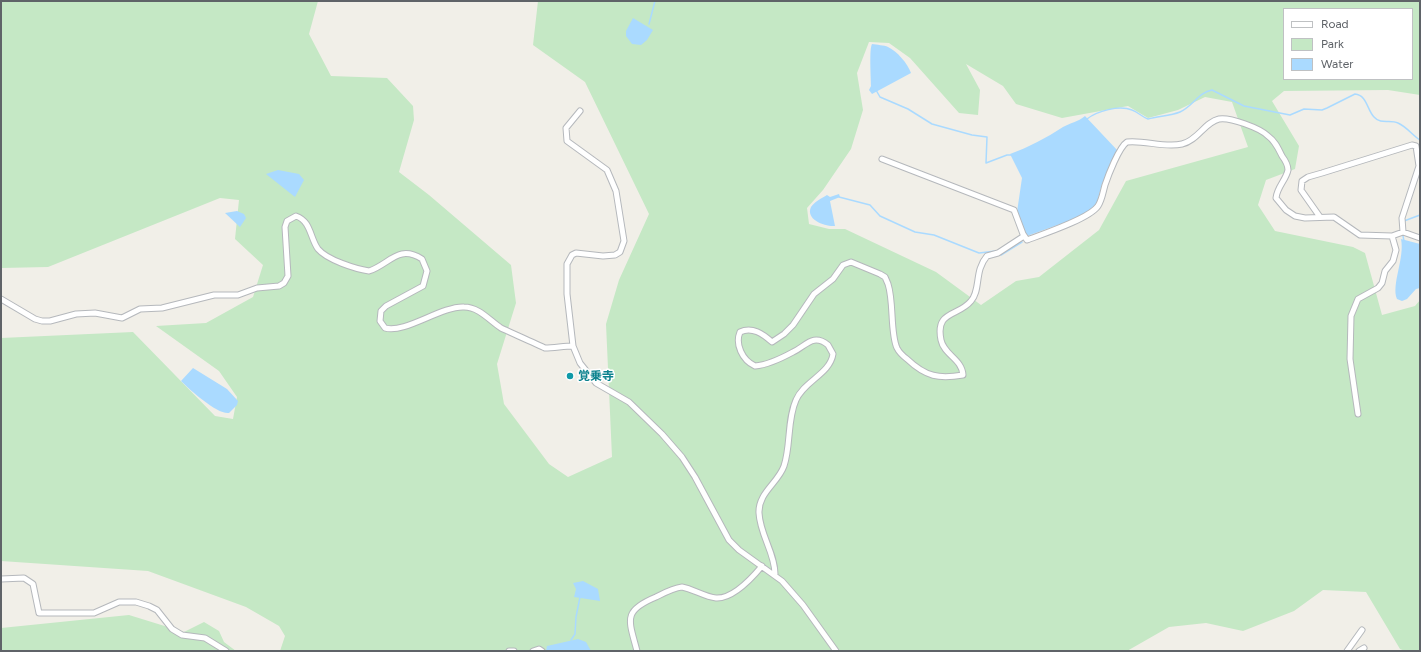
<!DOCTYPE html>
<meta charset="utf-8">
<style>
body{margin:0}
#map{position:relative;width:1421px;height:652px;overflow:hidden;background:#f1efe8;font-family:Figtree,sans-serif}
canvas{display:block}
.frame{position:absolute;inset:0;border:2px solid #5f6368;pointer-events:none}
.legend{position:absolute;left:1283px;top:8px;width:130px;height:72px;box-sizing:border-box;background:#fff;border:1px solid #bfc1c3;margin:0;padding:5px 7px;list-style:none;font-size:12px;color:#5f6368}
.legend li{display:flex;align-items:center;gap:8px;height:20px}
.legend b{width:20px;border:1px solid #bfc1c3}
</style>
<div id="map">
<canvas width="1421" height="652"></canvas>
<div class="frame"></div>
<ul class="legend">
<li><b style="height:5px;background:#fff"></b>Road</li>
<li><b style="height:11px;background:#c5e8c5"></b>Park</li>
<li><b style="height:11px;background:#aadaff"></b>Water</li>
</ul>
</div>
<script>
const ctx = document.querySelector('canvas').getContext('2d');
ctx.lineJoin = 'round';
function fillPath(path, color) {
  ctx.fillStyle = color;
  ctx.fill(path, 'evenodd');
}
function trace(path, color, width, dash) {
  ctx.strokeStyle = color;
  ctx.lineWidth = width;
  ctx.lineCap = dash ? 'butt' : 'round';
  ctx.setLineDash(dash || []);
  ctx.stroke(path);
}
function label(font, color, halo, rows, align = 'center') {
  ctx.font = font + ' Figtree,"Noto Sans JP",sans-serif';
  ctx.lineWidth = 3;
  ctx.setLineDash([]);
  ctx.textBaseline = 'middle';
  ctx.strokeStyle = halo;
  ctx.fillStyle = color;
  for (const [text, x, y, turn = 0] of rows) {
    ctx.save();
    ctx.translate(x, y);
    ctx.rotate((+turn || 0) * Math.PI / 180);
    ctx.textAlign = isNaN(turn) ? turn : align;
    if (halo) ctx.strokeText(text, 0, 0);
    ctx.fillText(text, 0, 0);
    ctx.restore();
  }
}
const green = new Path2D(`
 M1,1h317l-9,33 22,42 56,2 26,28 1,14 -15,52 30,23 82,70 5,38 -19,61 7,40 45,60 19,13 44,-20 -6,-133 13,-44 30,-66 -64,-132 -52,-37 5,-44h882v94l-32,-5 -104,1 -12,10 27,45 -4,23 -29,11 -8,25 17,26 78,16 12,6 17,62 33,-9 5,-6v351h-15l-5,-2 -34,-57 -43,-2 -29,21 -51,20 -37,-8 -37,4 -42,24h-847l5,-15 -6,-10 -33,-19 -98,-36 -147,-10v-223l132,-6 82,84 18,3 4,-22 -18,-26 -63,-45 50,-3 47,-26 10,-32 -28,-26 4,-39 -19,-2 -172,69 -47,1zM1284,9h128v70h-128zM869,42l20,1 21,15 49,55 19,2 2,-25 -14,-26 37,22 13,18 46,14 66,-12 20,12 30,-8 27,-13 27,5 16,45 -122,34 -27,49 -60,47 -23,4 -35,24 -45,-33 -91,-43h-16l-20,-5 -2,-16 16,-18 28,-41 12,-39 -6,-37z
 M129,615l55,17 20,-10 15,9 5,11 12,9h-235v-23z`);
const water = new Path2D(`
 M633,18l20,12 -6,10 -6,5 -9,-1 -6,-8v-5z
 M872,44c5,1 12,1 16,3 9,4 20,17 23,26l-39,21 -3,-4 2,-4c0,-8 -2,-37 1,-42z
 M1085,116l33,35 -16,33 -6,22 -16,11 -53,19 -3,-3 -7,-21 5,-34 -12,-24c19,-7 36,-16 53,-27 7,-4 15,-5 22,-11z
 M278,170l21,4 5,6 -9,17 -29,-23z
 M839,194l1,3 -10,4 5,25c-9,1 -30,-6 -24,-19 3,-5 11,-9 16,-12l3,2z
 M237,211l7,3 2,4 -6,9 -15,-14z
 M1401,239l19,5v44l-4,1 -9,10 -5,2 -5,-2c-6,-14 8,-41 4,-60z
 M193,368l34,21 11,12 -1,4 -8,8c-11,2 -39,-23 -48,-32z
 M583,581l15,8 2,12 -26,-4 2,-8 -3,-6z
 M578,639l8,3 5,9h-45l1,-5z`);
const stream = new Path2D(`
 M649,24l6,-23
 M876,90l4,7 28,12 24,15 40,11 15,2 -1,26 21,-8h5
 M1087,119c10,-8 32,-14 45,-9 6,2 10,7 16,9 10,-3 22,-3 32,-7 12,-5 19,-20 32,-22l32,16 46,9 14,-6 18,1 5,-2 28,-14c12,1 12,16 19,23 7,8 16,2 24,6 9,4 14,12 22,17
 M839,197l31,8 10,11 35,16 19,3 45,18 17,-2
 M1404,221l16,-6
 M1403,236l1,5
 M1001,255l21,-13
 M571,640l4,-6 1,-17 4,-20`);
const minor = new Path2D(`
 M580,111l-14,17 1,13 40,29 9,21 8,50 -4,11 -5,3 -12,1 -27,-3 -4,2 -5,9v30l6,52 7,17 16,20 33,19 33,32 20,23 13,20 34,63 10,10 43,31 21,24 33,46
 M882,159l132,51 9,24 4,6c16,-6 62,-21 71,-34 4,-6 5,-14 7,-21 3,-9 14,-38 22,-43 18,-2 37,6 55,2 15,-3 23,-22 37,-25 11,-2 41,9 49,17 7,5 10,12 14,20 3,4 6,9 6,14 -2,10 -11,17 -12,28l10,12 9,6 10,2 29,-1 26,18 32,1 11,-4 17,6
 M1320,217l-19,-27 1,-9 6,-4 14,-4 90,-28 4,1 3,20 -17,52 1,14
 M1,299l34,20 7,2h8l26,-7 19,-1 27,5 18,-9 22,-1 52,-13h24l19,-7 22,-2 5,-3 4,-7 -3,-49 2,-6 9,-5c15,5 14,22 22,33 9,11 38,20 51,22 21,-7 29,-27 53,-12l5,12 -4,15 -37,20 -5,5 -1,10 5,7c20,6 56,-22 79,-21 15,0 25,13 37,21 4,2 42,19 44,20 9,0 19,-2 28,-2
 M1358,414l-8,-55 1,-43 7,-17 20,-11 4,-5 3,-12 8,-10 3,-11 -4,-14
 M775,574c0,-21 -15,-39 -16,-61 -1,-20 19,-30 25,-47 7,-21 3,-46 12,-66 8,-19 34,-26 37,-46l-5,-9c-15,-12 -22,1 -35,7 -11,6 -26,13 -38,14 -13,-6 -20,-22 -15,-34 12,-6 23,2 32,10l12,-8 9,-9 21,-31 19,-15 10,-14 8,-3 29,12 5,3 3,7c6,18 2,49 9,64 2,4 6,8 10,11 19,18 32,20 56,16 -1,-16 -19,-20 -22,-35 -6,-30 17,-23 30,-39 10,-11 3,-30 16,-45l11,-3 26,-17
 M1,579l23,-1 9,6 6,29h55l25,-11h17l13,4 8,4 15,19 10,6 23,3 21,13
 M509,651h5
 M533,651l6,-2 3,2
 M637,651c-8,-31 -15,-40 19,-54 8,-4 17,-9 26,-10 11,2 23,10 34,11 17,1 36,-20 46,-32
 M1347,651l15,-21
 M1359,651l5,-3`);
const markers = [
 [570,376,4,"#0f9aa8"]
];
const cultureNames = [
 ["覚乗寺",578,376]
];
fillPath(green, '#c5e8c5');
fillPath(water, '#aadaff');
trace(stream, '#aadaff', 1.5);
trace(minor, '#b5b8bc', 7);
trace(minor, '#fff', 5);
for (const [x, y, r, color] of markers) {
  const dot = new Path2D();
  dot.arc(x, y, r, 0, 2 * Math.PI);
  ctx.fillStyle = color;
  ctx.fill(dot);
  trace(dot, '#fff', 1.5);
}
label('bold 12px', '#0d838f', '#fff', cultureNames, 'left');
</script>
